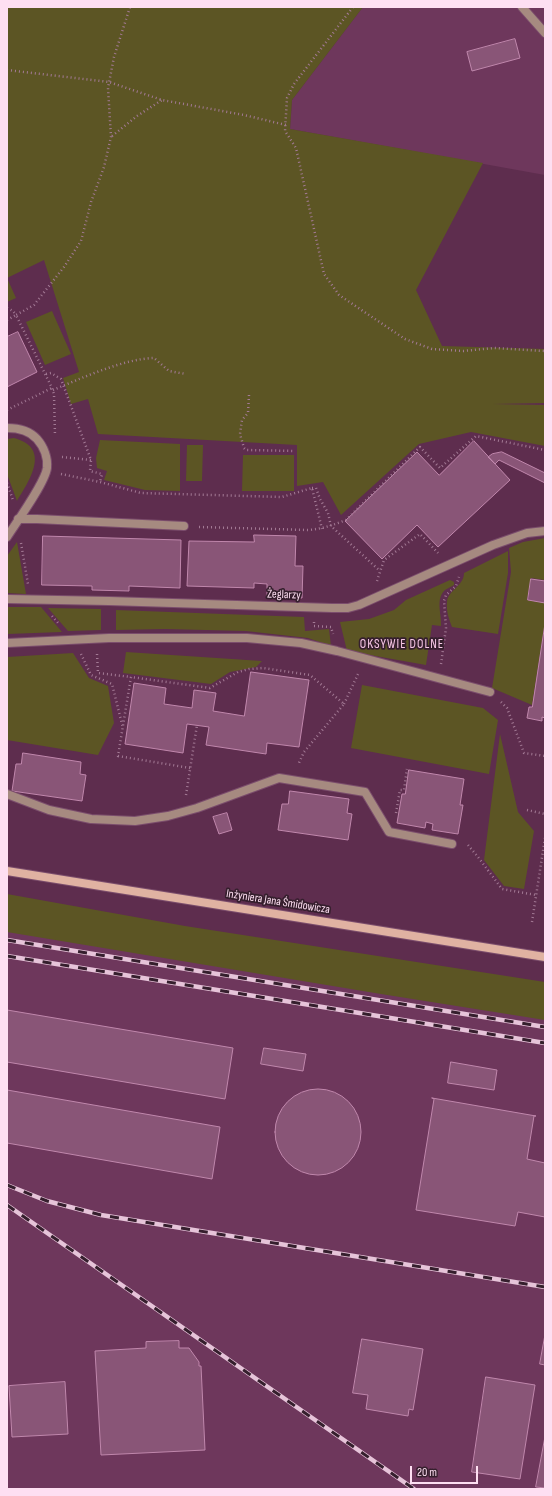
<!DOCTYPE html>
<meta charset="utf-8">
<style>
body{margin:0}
#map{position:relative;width:552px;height:1496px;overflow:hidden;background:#5e2d4e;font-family:"Sofia Sans Condensed",sans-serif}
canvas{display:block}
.frame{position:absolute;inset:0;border:8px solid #fedff2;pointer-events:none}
.scale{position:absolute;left:410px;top:1466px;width:68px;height:18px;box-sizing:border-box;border:2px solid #fedff2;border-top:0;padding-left:5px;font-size:12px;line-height:14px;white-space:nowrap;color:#fedff2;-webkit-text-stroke:3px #351f2d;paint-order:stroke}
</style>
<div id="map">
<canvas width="552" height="1496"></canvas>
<div class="frame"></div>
<div class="scale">20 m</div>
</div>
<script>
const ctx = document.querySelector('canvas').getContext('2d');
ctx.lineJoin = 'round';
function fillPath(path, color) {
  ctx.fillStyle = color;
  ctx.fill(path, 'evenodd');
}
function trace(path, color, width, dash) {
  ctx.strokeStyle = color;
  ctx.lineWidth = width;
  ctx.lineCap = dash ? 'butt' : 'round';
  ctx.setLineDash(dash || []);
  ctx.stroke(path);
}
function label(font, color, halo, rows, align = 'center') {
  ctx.font = font + ' "Sofia Sans Condensed",sans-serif';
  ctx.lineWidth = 3.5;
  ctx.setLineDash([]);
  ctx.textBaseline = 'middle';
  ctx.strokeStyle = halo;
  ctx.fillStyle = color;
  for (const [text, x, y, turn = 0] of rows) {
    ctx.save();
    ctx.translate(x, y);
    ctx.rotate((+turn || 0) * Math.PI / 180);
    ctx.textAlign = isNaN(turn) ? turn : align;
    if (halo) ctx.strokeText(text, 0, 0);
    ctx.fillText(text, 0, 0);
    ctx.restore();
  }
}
const built = new Path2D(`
 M363,7h182v168l-255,-46 2,-29z
 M7,930l538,88v471h-538z`);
const green = new Path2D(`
 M7,7h356l-71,93 -2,29 193,34 -67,127 26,56 103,3v54l-52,1 52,1v41l-74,-14 -52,12 -78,71 -18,-33 -26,4v-41l-199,-11 -10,-35 -17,5 -8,-26 16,-6 -35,-112 -37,18 9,20 -9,4z
 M52,311l19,43 -26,11 -19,-43z
 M14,438c38,10 15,43 3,63l-10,-27v-35z
 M100,440l80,4v47l-35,-1 -41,-10 3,-9 -10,-3 -1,-10z
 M187,445h16l-1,36h-16z
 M243,455h51v36h-52z
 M545,538v42l-14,-2 -4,22 18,3v19l-13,83 -40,-17 19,-116 -2,-24 14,-6z
 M17,542l9,52 -19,-1v-37z
 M508,551v22l-10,61 -46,-7c-3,-8 -6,-16 -5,-25 1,-12 17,-16 17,-29z
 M450,580l4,2v3c-3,2 -6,3 -9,5 -10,9 -3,25 -4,36l-9,-1 -6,40 -79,-14 -7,-29 29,-3 25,-9 12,-10z
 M7,607h34l21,25 -55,2z
 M48,608l53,1v21l-33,1z
 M116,610l188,7 1,14 24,-2 2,17 -23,-8 -62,-7 -81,-2 -49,1z
 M126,652l136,9 -6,6 -26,5 -19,12 -88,-11z
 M73,653l16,25 19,8 6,37 -16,32 -91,-15v-83z
 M362,685l121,23 15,12 -9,54 -138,-26z
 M500,734l18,78 16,19 -10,58 -20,-3 -20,-26z
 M7,894l178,32 360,56v38l-164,-26 -374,-62z`);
const building = new Path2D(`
 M515,39l5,19 -48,13 -5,-19z
 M18,332l19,40 -30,15v-50z
 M474,441l36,39 -72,67 -21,-22 -35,34 -37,-38 72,-69 22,23z
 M502,452l43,21v10l-46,-23 -4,4 -7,-7 4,-3z
 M254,535l42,1 -1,30h8l-1,32 -35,-1v-13l-13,-1v5l-67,-2 2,-45 65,1z
 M43,536l138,4 -1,48 -51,-2v5l-37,-1v-4l-50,-1z
 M531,579l14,2v22l-17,-3z
 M545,624v94l-3,-1v4l-15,-3 2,-11h3z
 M251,672l58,8 -10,67 -32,-4 -1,11 -60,-9 3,-18 -22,-3 -4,29 -58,-9 9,-61 32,5 -2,16 28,4 2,-18 22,3 -3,18 31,5z
 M23,753l58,9 -1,12 6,1 -4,26 -70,-10 4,-27h5z
 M409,770l55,9 -4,26h3l-5,29 -26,-4 1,-6 -7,-2 -1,6 -28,-5 5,-29h3z
 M290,791l59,8 -2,14 5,1 -4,26 -70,-10 4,-26h6z
 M227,813l5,17 -13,4 -6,-17z
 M7,1010l226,38 -8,51 -218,-37z
 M264,1048l42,6 -3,17 -42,-7z
 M451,1062l46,8 -3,20 -46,-7z
 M275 1132a43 43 0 1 1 86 0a43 43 0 1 1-86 0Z
 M7,1090l213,37 -8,52 -205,-36z
 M432,1098l104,18h-2l-7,43 18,4v54l-27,-5 -3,14 -99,-16 18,-111z
 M545,1335v30l-5,-1z
 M362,1339l61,10 -10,61 -4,-1 -1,7 -42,-7 2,-14 -15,-2z
 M179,1341v7h10l10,14v4h2l4,84 -104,5 -6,-104 51,-3v-6z
 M486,1377l49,8 -15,94 -48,-7z
 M65,1382l3,52 -56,3 -3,-51z
 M545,1437v51l-9,-1z`);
const path = new Path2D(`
 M353,7l-59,77 -7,14 -2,33 11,17 28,126 15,21 66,44 27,10 31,2 31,-3 51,3
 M7,70l102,12 53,18 82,15 42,10
 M112,136l25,-20 25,-16
 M7,308l6,3 3,4 18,-10 30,-38 17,-26 10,-39 13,-35 7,-30 -3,-49 6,-31 16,-50
 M7,320l9,-5 36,73 2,6 1,42
 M46,374l5,-1 10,6 30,81 -1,11 12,3 -2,8
 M53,390c29,-12 70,-31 101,-32l15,13 17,3
 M249,395l-1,18 -6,7 -2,14 4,14 2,2 49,1
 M7,410l45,-22
 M62,457l29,3
 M61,474l39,8 41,11 141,4 30,-9 10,41
 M7,483l6,17
 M312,488h4l4,11 8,14 3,13 49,45
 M199,527l109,3c14,-1 25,-5 38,-10l74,-73 20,21 36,-32 69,14
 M21,543l7,41
 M377,581l7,-21 36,-26 18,19
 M52,616l7,8
 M314,622v4l17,1 2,7
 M81,654l10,21 21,9 11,44
 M97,654l1,19 33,4
 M441,664l5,-36 -2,-27 2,-6 10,-9 3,-9
 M501,702l6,6 17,45 21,3
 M344,704l15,-32
 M190,768l-72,-12 13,-79 79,11 28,-16 11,-3 14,-1 47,7 34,29 -40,48 -6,13
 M186,795l11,-70
 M527,810l18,4
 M396,813l4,-23h4l3,-21
 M468,845l10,12 24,32 34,6
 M532,922l13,-84`);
const lane = new Path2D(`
 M522,7l23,26
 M18,519h19l147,7`);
const street = new Path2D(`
 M7,428c12,0 22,2 30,11 7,8 11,19 10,29 -2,15 -31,55 -40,69
 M7,599l102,2 223,7h16l11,-3 134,-60 34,-12 18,-2
 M7,643l102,-5h138l54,5 36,8 153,41
 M7,794l42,16 42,9 44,2 33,-5 29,-8 82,-30 86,14 24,40 63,12`);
const secondary = new Path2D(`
 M7,871l538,86`);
const rail = new Path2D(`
 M7,940l538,87
 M7,956l538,87
 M7,1185l40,16 54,14 444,72
 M7,1205l407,284`);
const streetNames = [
 ["Żeglarzy",284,595,2],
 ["Inżyniera Jana Śmidowicza",278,902,9]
];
const neighbourhoodNames = [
 ["OKSYWIE DOLNE",402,645]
];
fillPath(built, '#6e375c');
fillPath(green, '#5c5524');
fillPath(building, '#895577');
trace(building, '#c087ac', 1);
trace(lane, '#7b4d6c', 10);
trace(street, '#7b4d6c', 10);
trace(secondary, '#7b4d6c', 10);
trace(path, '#a37a95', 2.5, [1, 3]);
trace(lane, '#a68a80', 8);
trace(street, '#a68a80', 8);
trace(secondary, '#e0b2a2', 8);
trace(rail, '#e6c4d9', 4.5);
trace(rail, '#351f2d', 3, [9]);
label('12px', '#fedff2', '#351f2d', streetNames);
ctx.letterSpacing = '1px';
label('13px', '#f9c8e7', '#351f2d', neighbourhoodNames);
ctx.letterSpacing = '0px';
</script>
